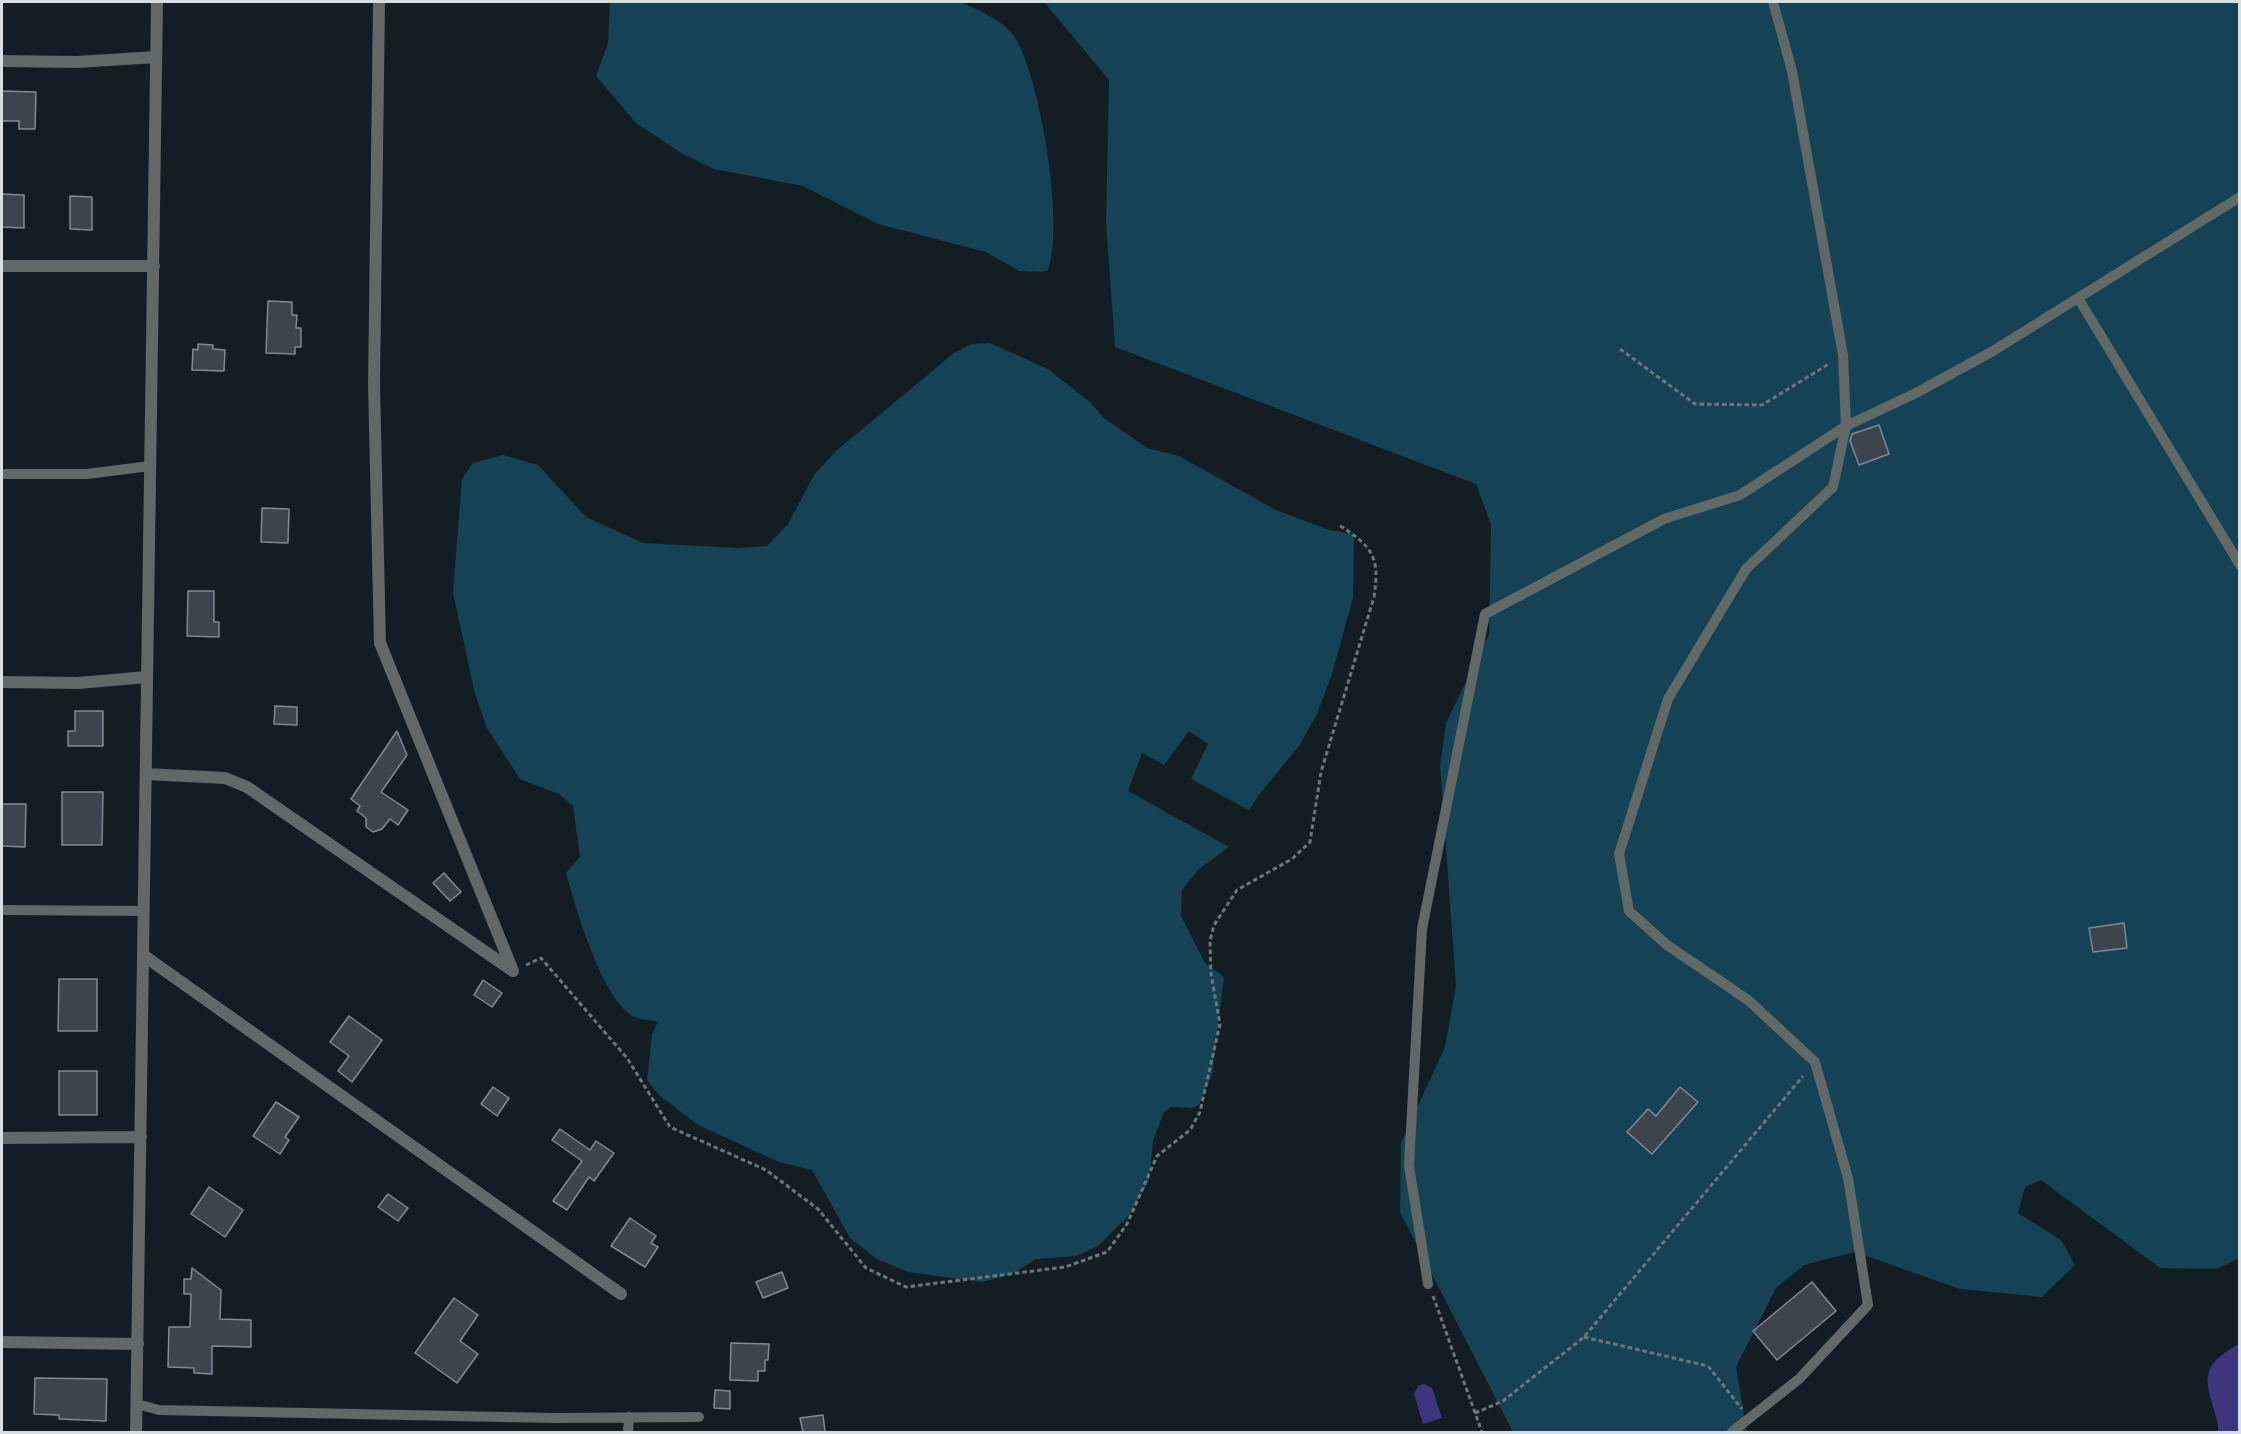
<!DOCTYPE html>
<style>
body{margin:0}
#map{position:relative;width:2241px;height:1434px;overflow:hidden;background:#121e24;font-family:Spectral,serif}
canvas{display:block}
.frame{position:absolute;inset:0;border:3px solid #d6dee2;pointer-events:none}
</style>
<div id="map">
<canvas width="2241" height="1434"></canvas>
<div class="frame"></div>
</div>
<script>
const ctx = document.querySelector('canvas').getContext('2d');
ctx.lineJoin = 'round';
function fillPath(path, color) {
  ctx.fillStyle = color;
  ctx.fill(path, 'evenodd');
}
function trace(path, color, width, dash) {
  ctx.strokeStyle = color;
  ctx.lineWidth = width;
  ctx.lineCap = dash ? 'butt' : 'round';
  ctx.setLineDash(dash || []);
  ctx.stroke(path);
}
const green = new Path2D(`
 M610,2h350c17,7 43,18 54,34 26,39 51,190 34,234l-6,2 -23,-1 -33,-19 -108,-28 -75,-38 -89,-17 -33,-16 -45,-30 -40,-47 12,-33z
 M1044,2h1195v1256l-22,11 -57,-1 -119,-88 -16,7 -7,26 43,27 14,25 -33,32 -82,-8 -105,-37 -51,13 -28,23 -40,79 11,65h-234l-113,-220 1,-69 44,-96 11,-61 -16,-220 6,-43 43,-89 2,-109 -15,-41 -361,-137 -9,-124 3,-143z
 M990,343l58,26 42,33 14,16 43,30 32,8 97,54 53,20 25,4 -1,64 -21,76 -15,40 -18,32 -41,50 -9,14 -58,-31 17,-35 -19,-13 -25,34 -22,-12 -14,38 101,56 -31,23 -16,20 -1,26 24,47 19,14 -12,98 -13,30 -7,3 -21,-1 -7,5 -11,29 -4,39 -18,33 -33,33 -21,10 -41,3 -24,15 -30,8 -74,-10 -31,-13 -27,-21 -38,-68 -33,-8 -81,-37 -39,-30 -12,-15 5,-46 6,-12c-7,-2 -17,-2 -23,-5 -32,-14 -60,-111 -69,-144l14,-16 -7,-51 -14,-12 -39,-15 -33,-51 -12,-34 -22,-101 9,-114 11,-16 30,-8 35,10 48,52 57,26 95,5 29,-2 21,-22 26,-49 22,-24 118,-98 17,-9z`);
const water = new Path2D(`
 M2239,1344v88h-21v-8c-11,-42 -23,-56 21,-80z
 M1424,1384l8,4 10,30 -19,6 -9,-30 4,-8z`);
const building = new Path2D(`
 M2,91l34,1 -1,37h-16v-8h-17z
 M2,194l22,1v33l-22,-1z
 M70,196l22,1v33l-22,-1z
 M268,301l24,1v13h5l-1,13h5v19h-6v7l-29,-1z
 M198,344l15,1v4l12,1 -1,21 -32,-1 1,-21 5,1z
 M1879,425l10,29 -30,11 -9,-24 2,-7z
 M262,508l27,1 -1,34 -27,-1z
 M188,591h26v31h5v15l-32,-1z
 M275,706l22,1v18l-23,-1z
 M75,711h28v35h-35v-15h7z
 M397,731l10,24 -26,37 27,18 -10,15 -8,-6 -8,10 -9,3 -7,-5v-9l-9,-7 3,-5 -9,-7z
 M62,792h41l-1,53h-40z
 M2,804h24l-1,43 -23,-1z
 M444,873l17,19 -11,9 -17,-18z
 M2124,923l3,25 -34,4 -4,-24z
 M59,979h38v52h-39z
 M483,980l19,13 -10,14 -18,-12z
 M349,1016l33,24 -30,42 -14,-11 11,-15 -19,-14z
 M59,1071h38v44h-38z
 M493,1087l16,11 -12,18 -16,-12z
 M1680,1087l18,15 -46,52 -25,-22 21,-23 8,7z
 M276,1102l23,15 -14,20 4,3 -9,14 -27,-18z
 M560,1129l30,21 6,-9 18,12 -20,28 -5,-4 -22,33 -14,-9 29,-40 -30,-21z
 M209,1187l34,23 -18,27 -34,-23z
 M388,1194l20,14 -10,13 -20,-14z
 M630,1218l26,18 -5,7 7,4 -13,20 -34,-21z
 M192,1268l29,22 -1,29 31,1v27l-39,-1v28l-18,-1v-5l-26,-1 1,-40h21l1,-33h-7v-15h7z
 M782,1272l6,16 -25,10 -7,-16z
 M1812,1282l24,29 -59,49 -24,-29z
 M454,1298l24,17 -18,26 18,13 -21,29 -42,-30z
 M731,1343l38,1 -1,16h-3v11h-7v10l-28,-1z
 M35,1378l72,1 -1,42 -47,-2v-4l-25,-1z
 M715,1390l15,1v18l-16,-1z
 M823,1415l2,17h-22l-3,-14z`);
const path = new Path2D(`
 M1620,349l75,55 67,1 67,-41
 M526,965l15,-7 86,100 43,69 96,43 52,39 48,59 40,19 159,-20 42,-15 20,-28 30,-68 33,-26 10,-18 20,-88 -9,-50 -1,-33 4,-16 23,-35 55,-31 18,-17 11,-70 53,-175c6,-40 -1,-50 -35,-72
 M1433,1296l49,136
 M1584,1337l124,29 34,43
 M1475,1413l28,-12 81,-64 219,-261`);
const lane = new Path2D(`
 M2078,298l162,267
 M2,474h85l63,-8
 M2,910l142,1
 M1428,1284l-19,-118 13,-237 63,-315 179,-95 76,-24 106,-69 70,-33 77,-42 247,-154
 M137,1404l22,6 394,8 146,-1
 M628,1432l1,-15
 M1732,1432l67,-53 69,-74 -20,-127 -33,-116 -67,-62 -81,-55 -38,-34 -10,-57 49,-155 78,-130 87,-82 13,-61 -3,-71 -51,-284 -19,-69`);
const street = new Path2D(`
 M2,61l75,1 79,-5
 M2,266h152
 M2,682l76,1 69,-6
 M146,774l79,4 22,9 266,184 -133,-328 -6,-259 5,-382
 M143,955l478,339
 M2,1138l139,-1
 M2,1342l136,2
 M136,1432l21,-1430`);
fillPath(green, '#154254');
fillPath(water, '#3f357f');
fillPath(building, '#3c444e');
trace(building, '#818995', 1.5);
trace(path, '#6c767b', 3, [4.5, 3]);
trace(lane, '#616868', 10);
trace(street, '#616868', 12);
</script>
